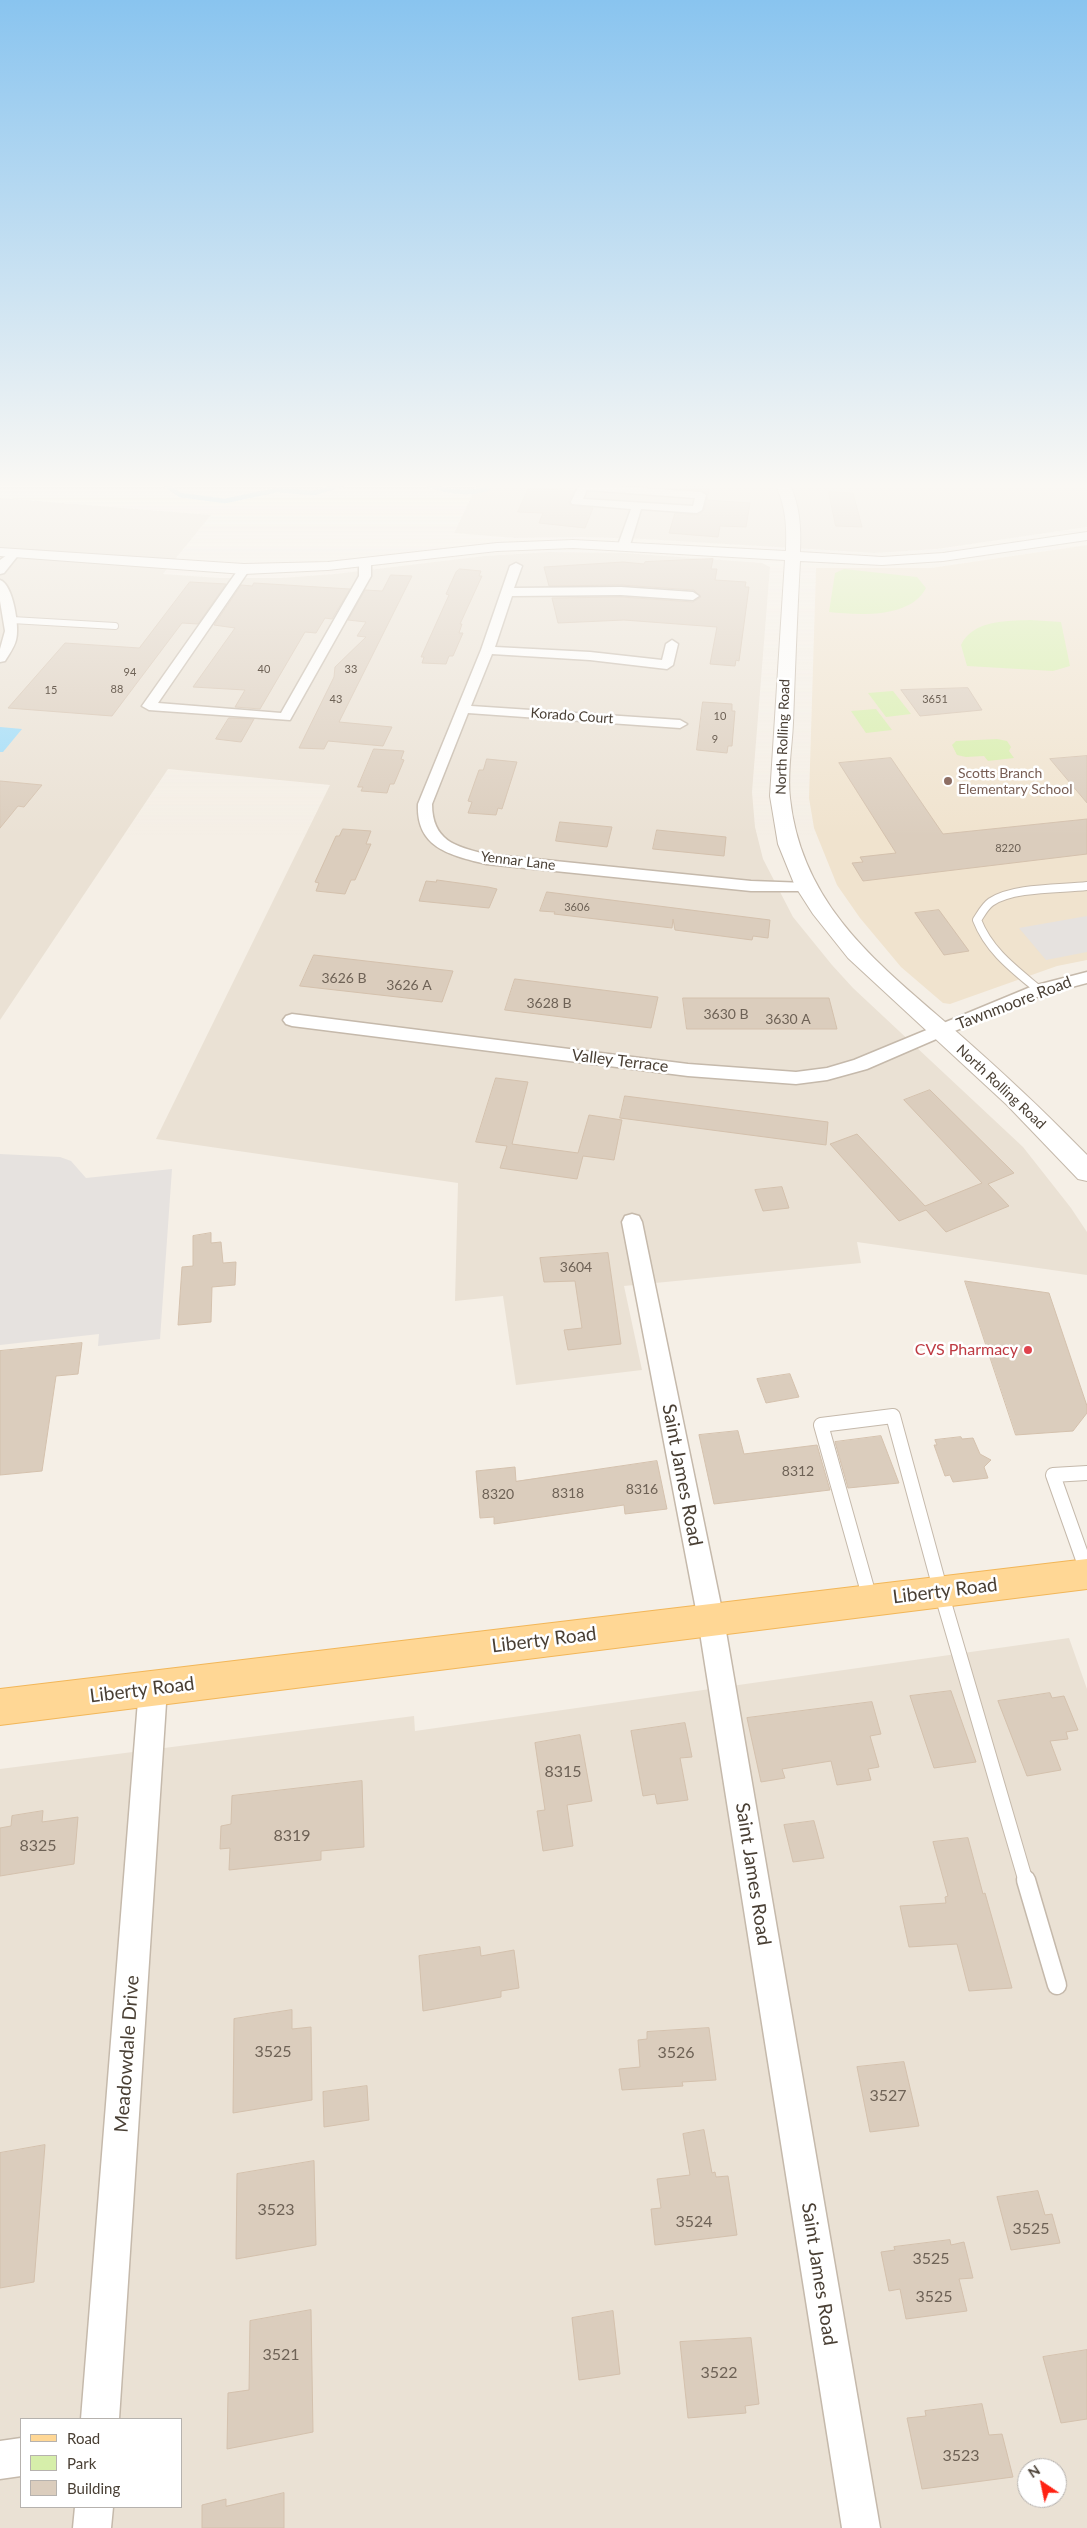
<!DOCTYPE html>
<style>
body{margin:0}
#map{position:relative;width:1087px;height:2528px;overflow:hidden;background:#f5efe6;font-family:Lato,sans-serif}
canvas{display:block}
.legend{position:absolute;left:20px;top:2418px;width:162px;height:90px;box-sizing:border-box;background:#fff;border:1px solid #b6b2ae;margin:0;padding:6px 9px;list-style:none;font-size:15px;color:#493f34}
.legend li{display:flex;align-items:center;gap:10px;height:25px}
.legend b{width:25px;border:1px solid #b6b2ae}
.north{position:absolute;left:1017px;top:2458px;width:50px;height:50px;box-sizing:border-box;background:#fff;border:1px solid #b6b2ae;border-radius:50%;rotate:326deg;font-size:14px;font-weight:700;line-height:20px;text-align:center;color:#493f34}
.north::after{content:'';display:block;margin:auto;width:18px;height:22px;background:#ff2213;clip-path:polygon(50% 0,100% 100%,50% 72%,0 100%)}
</style>
<div id="map">
<canvas width="1087" height="2528"></canvas>
<ul class="legend">
<li><b style="height:6px;background:#ffd795"></b>Road</li>
<li><b style="height:14px;background:#d6eeaa"></b>Park</li>
<li><b style="height:14px;background:#dbcdbd"></b>Building</li>
</ul>
<div class="north">N</div>
</div>
<script>
const ctx = document.querySelector('canvas').getContext('2d');
ctx.lineJoin = 'round';
function fillPath(path, color) {
  ctx.fillStyle = color;
  ctx.fill(path, 'evenodd');
}
function trace(path, color, width, dash) {
  ctx.strokeStyle = color;
  ctx.lineWidth = width;
  ctx.lineCap = dash ? 'butt' : 'round';
  ctx.setLineDash(dash || []);
  ctx.stroke(path);
}
function label(font, color, halo, rows, align = 'center') {
  ctx.font = font + ' Lato,sans-serif';
  ctx.lineWidth = 5;
  ctx.setLineDash([]);
  ctx.textBaseline = 'middle';
  ctx.strokeStyle = halo;
  ctx.fillStyle = color;
  for (const [text, x, y, turn = 0] of rows) {
    ctx.save();
    ctx.translate(x, y);
    ctx.rotate((+turn || 0) * Math.PI / 180);
    ctx.textAlign = isNaN(turn) ? turn : align;
    if (halo) ctx.strokeText(text, 0, 0);
    ctx.fillText(text, 0, 0);
    ctx.restore();
  }
}
const residential = new Path2D(`
 M478,483h609v44l-150,22 -62,4 -231,-14 -62,-2 -67,1 -61,-5z
 M0,498l211,17 -48,59 57,4h61l54,-4 149,-18 66,-4 74,1 138,10 8,4 -18,225 3,35 8,32 30,58 39,48 21,23 170,159 48,61 16,24v43l-230,-33 4,21 -237,23 18,84 -126,15 -13,-89 -48,5 3,-118 -302,-44 174,-354 -162,-16 -168,251z
 M1069,1638l18,51v839h-1087v-759l414,-53 1,15zM21,2419h160v88h-160zM1027,2468h30v30h-30z`);
const education = new Path2D(`
 M1087,545v415l-30,6 -107,38 -7,-1 -42,-36 -41,-49 -23,-33 -23,-57 -5,-30 7,-230h115z`);
const green = new Path2D(`
 M844,569l73,8 9,11c-16,31 -68,27 -97,24l6,-39z
 M1030,620l31,2 9,44 -17,5 -86,-5 -6,-21c12,-25 45,-24 69,-25z
 M893,691l18,23 -25,3 -18,-24z
 M876,709l16,21 -26,3 -15,-22z
 M997,739l10,2 4,6 -2,4 5,7 -26,3 -4,-5 -18,1 -9,-2 -5,-10 4,-4z`);
const parking = new Path2D(`
 M1087,916v36l-41,8 -27,-32z
 M0,1154l60,3 11,4 15,17 86,-9 -12,170 -62,7 1,-12 -99,11z`);
const water = new Path2D(`
 M0,727l22,2 -19,23h-3z`);
const stream = new Path2D(`
 M163,483l17,12 45,6 52,-11 37,3 33,-10
 M424,483c21,9 41,12 63,6l1,-6`);
const building = new Path2D(`
 M685,483h25l-2,12 -7,-5 -18,-1z
 M529,488l45,3 -5,10 1,4 23,3 -8,20 -46,-5 4,-10 -25,-1z
 M829,492l24,1 9,34 -26,-1z
 M707,497v3l43,3 -4,24 -26,-1 -2,11 -49,-4 6,-20 23,2 6,-5z
 M713,559l-2,10h6l-2,11 31,2 -1,5h4l-10,74 -3,-1 -1,6 -25,-2 7,-37 -93,-7 -66,3 -6,-25 69,-1 72,5 8,-5 -7,-7 -73,-5 -72,1 -5,-19 79,-5 21,2 1,-2z
 M460,569l21,2 -2,5h3l-22,48h2l-3,9h4l-10,23h-4l-3,8 -24,-1 2,-6h-3l28,-62 -3,-1 10,-22z
 M391,575l21,1 -73,146 53,5 -9,19 -55,-5 -4,8 -25,-1 35,-71 1,-10 31,-30 -9,-1 9,-14 -18,-2 17,-30 17,1z
 M190,582l36,2 -28,40 -16,-1 -70,93 -104,-8 57,-65 74,5z
 M254,583l96,6 -18,30 -7,-1 -9,15 -11,-1 -45,77 -25,-2 10,-17 -52,-3 42,-59 -21,-3 27,-40 11,1z
 M968,688l14,22 -62,6 -19,-26z
 M703,702l29,2v7h3l-3,35h-4l-1,7 -30,-3z
 M229,718l25,1 -13,23 -25,-3z
 M374,749l30,2 -3,8 3,1 -10,24h-4l-3,9 -26,-2 2,-4h-5z
 M1087,756v47l-37,-44z
 M891,758l52,76 144,-15v35l-224,27 -11,-18 11,-1 -3,-5 36,-4 -57,-90z
 M487,759l30,3 -15,47 -4,-1 -2,7 -28,-2 4,-11 -4,-1 11,-31h4z
 M0,781l42,4 -18,22 -6,-1 -18,22z
 M560,822l52,5 -5,20 -51,-6z
 M343,829l28,2 -5,13h5l-16,36h-4l-6,14 -29,-3 3,-8 -4,-1 21,-46h3z
 M657,830l69,7 -2,19 -71,-7z
 M437,880l51,7 9,2 -8,19 -70,-7 7,-20 10,1z
 M547,892l223,28 -2,18 -15,-2 -1,4 -77,-10 -2,-11 -1,9 -118,-14 1,-2 -15,-1z
 M939,910l30,41 -25,4 -29,-42z
 M314,955l139,16 -11,31 -142,-16z
 M515,979l143,18 -7,31 -146,-18z
 M683,998h146l8,31h-150z
 M496,1078l32,4 -16,62 66,9 11,-38 33,5 -8,40 -31,-4 -6,23 -77,-11 7,-22 -31,-4z
 M930,1090l84,83 -26,11 21,22 -63,26 -20,-22 -27,11 -69,-77 27,-10 68,72 57,-23 -78,-83z
 M625,1096l203,26 -2,23 -206,-27z
 M782,1187l7,21 -26,3 -8,-21z
 M211,1233v10l10,-1 2,21 13,-1 -1,23 -23,2 -1,35 -33,3 4,-58 11,-1v-30z
 M608,1253l13,91 -53,6 -4,-20 18,-2 -7,-47 -31,1 -4,-24z
 M965,1281l84,12 38,113v7l-14,18 -57,4z
 M82,1343l-4,31 -22,2 -14,95 -42,4v-124z
 M790,1374l9,23 -33,6 -9,-24z
 M738,1431l6,23 73,-9 13,45 -116,14 -15,-69z
 M881,1436l18,47 -51,5 -13,-46z
 M961,1437l1,2 11,-1 7,16 11,6 -7,7 4,11 -35,4 -3,-7 -5,1 -11,-31h3l-2,-5z
 M657,1461l10,48 -42,5 -1,-9 -130,19v-7l-14,1 -4,-47 39,-4 1,14z
 M951,1691l25,71 -42,6 -24,-72z
 M1050,1693l2,5 12,-2 14,34 -12,2 2,7 -18,2 11,29 -34,6 -29,-75z
 M872,1702l9,32 -11,2 9,31 -11,2 3,11 -34,5 -6,-24 -49,8 3,9 -24,4 -14,-64z
 M685,1723l7,34 -12,1 8,42 -31,4 -2,-10 -12,2 -12,-65z
 M580,1735l12,66 -25,4 6,41 -30,5 -6,-40 8,-1 -10,-67z
 M362,1781l2,66 -43,4v9l-92,10 1,-22 -10,1 1,-23 10,-2 1,-28z
 M43,1811l-1,11 36,-5 -4,47 -74,12v-48l11,-2 1,-10z
 M814,1821l10,37 -31,4 -9,-37z
 M968,1838l15,56 2,-1 27,95 -43,3 -12,-47 -48,3 -9,-41 46,-3 -1,-6 3,-1 -15,-54z
 M480,1947l1,9 33,-6 5,38 -18,3v6l-78,14 -4,-55z
 M292,2010v19l19,-2 1,73 -79,13 1,-94z
 M709,2028l7,52 -34,2 1,4 -61,4 -3,-21 21,-2 -2,-27 9,-1v-7z
 M904,2062l15,64 -49,6 -13,-65z
 M367,2086l2,34 -45,7 -1,-35z
 M704,2130l8,43 3,-1 1,5 12,-1 9,59 -82,10 -4,-36 10,-1 -4,-29 33,-4 -7,-41z
 M45,2145l-11,137 -34,6v-135z
 M314,2161l2,84 -80,14 1,-85z
 M1038,2191l7,24 7,-1 8,29 -49,7 -14,-53z
 M950,2240l1,5 13,-3 9,36 -14,1 8,32 -61,8 -6,-30 -11,2 -8,-39 14,-2 -1,-3z
 M311,2310l2,122 -86,17 1,-56 21,-3 1,-69z
 M613,2311l7,63 -41,6 -7,-62z
 M751,2338l8,66 -14,2 1,7 -58,5 -8,-76z
 M1087,2350v69l-26,4 -18,-66z
 M982,2404l7,31 13,-1 11,43 -91,12 -15,-71 19,-2 -1,-5z
 M284,2493v35h-82v-23l24,-6v7z`);
const serviceFar3 = new Path2D(`
 M12,620l103,6`);
const serviceFar2 = new Path2D(`
 M1039,990c-25,-21 -50,-39 -62,-70 4,-6 8,-14 14,-18 22,-15 70,-13 96,-16`);
const serviceFar1 = new Path2D(`
 M1087,1473l-34,2 34,96
 M870,1599l-49,-174 72,-9 48,176 85,290`);
const service = new Path2D(`
 M1026,1880l31,105`);
const minor = new Path2D(`
 M583,484l118,8 5,3 -4,15 -5,3 -56,-4 -11,36 -6,3 -6,-3 13,-36 -59,-5 -1,-2 7,-15zM587,490l108,8 -2,8 -110,-7z
 M14,550l6,3 -16,20 -4,1v-14z
 M365,560l6,3v13l-81,144 -141,-10 -7,-4 98,-139 4,-1 6,3 -92,134 123,10 78,-137v-13z
 M516,563l6,3 -8,22 107,-1 72,5 6,4 -6,4 -72,-5 -109,1 -17,51 95,5 72,8 4,-16 6,-4 6,4 -5,21 -6,4 -77,-9 -98,-6 -21,52 209,14 7,4 -7,4 -212,-15 -36,91c0,36 23,43 54,50l265,27 56,2 6,2 2,3 -2,3h-62l-265,-27c-36,-9 -70,-16 -68,-60l63,-154 29,-84z
 M0,580c13,4 20,48 16,60 -2,8 -7,14 -11,21l-5,1v-13l5,-18 -5,-30z
 M1087,972v11l-42,11 -44,17 -134,58 -40,11 -31,4 -108,-8 -396,-50 -6,-2 -3,-4 3,-4 6,-2 396,50 108,8 31,-4 27,-8 179,-74z
 M632,1214l7,2 3,6 82,398 156,908h-38l-144,-908 -76,-398 3,-6z
 M153,1675l10,3 4,10 -48,731h-38l58,-731 4,-10z
 M21,2438v38l-21,3v-38z
 M75,2507h38l-2,21h-38z`);
const tertiary = new Path2D(`
 M775,483h14c11,23 12,44 11,69l82,5 61,-4 144,-21v8l-144,21 -61,4 -82,-4c-3,54 -5,108 -7,162 -1,24 -6,51 -3,75 12,110 91,168 168,235 42,37 82,74 121,114l8,8v26l-9,-2 -71,-74 -159,-147 -35,-44 -18,-28 -17,-42 -8,-48 15,-236 -212,-12 -76,3 -169,19 -84,4 -244,-18v-8l244,16 84,-2 169,-19 76,-3 213,11c1,-26 0,-44 -11,-68z`);
const primary = new Path2D(`
 M1087,1559v30l-1087,136v-36z`);
const markers = [
 [948,781,5,"#8d6e63"],
 [1028,1350,5,"#e0444e"]
];
const farNumbernames = [
 ["40",264,669],
 ["33",351,669],
 ["94",130,672],
 ["88",117,689],
 ["15",51,690],
 ["43",336,699],
 ["3651",935,699],
 ["10",720,716],
 ["9",715,739],
 ["8220",1008,848],
 ["3606",577,907]
];
const farStreetnames = [
 ["Korado Court",572,716,4],
 ["North Rolling Road",783,737,-88],
 ["Yennar Lane",518,861,7],
 ["North Rolling Road",1001,1087,43]
];
const farEducationnames = [
 ["Scotts Branch",958,773],
 ["Elementary School",958,789]
];
const numberNames = [
 ["3626 B",344,978],
 ["3626 A",409,985],
 ["3628 B",549,1003],
 ["3630 B",726,1014],
 ["3630 A",788,1019],
 ["3604",576,1267],
 ["8312",798,1471],
 ["8316",642,1489],
 ["8318",568,1493],
 ["8320",498,1494]
];
const streetNames = [
 ["Tawnmoore Road",1014,1003,-21],
 ["Valley Terrace",620,1061,7]
];
const healthNames = [
 ["CVS Pharmacy",1018,1350]
];
const nearNumbernames = [
 ["8315",563,1772],
 ["8319",292,1836],
 ["8325",38,1846],
 ["3525",273,2052],
 ["3526",676,2053],
 ["3527",888,2096],
 ["3523",276,2210],
 ["3524",694,2222],
 ["3525",1031,2229],
 ["3525",931,2259],
 ["3525",934,2297],
 ["3521",281,2355],
 ["3522",719,2373],
 ["3523",961,2456]
];
const nearStreetnames = [
 ["Saint James Road",682,1475,79],
 ["Liberty Road",945,1591,-7],
 ["Liberty Road",544,1640,-7],
 ["Liberty Road",142,1690,-7],
 ["Saint James Road",753,1874,81],
 ["Meadowdale Drive",127,2054,-86],
 ["Saint James Road",819,2274,81]
];
fillPath(residential, '#eae1d4');
fillPath(education, '#f0e3ce');
fillPath(green, '#d6eeaa');
fillPath(parking, '#e6e2df');
fillPath(water, '#9cdbf9');
trace(stream, '#9cdbf9', 4.5);
fillPath(building, '#dbcdbd');
trace(building, '#d4c1ad', 1);
trace(serviceFar3, '#c5b9ab', 8);
trace(serviceFar2, '#c5b9ab', 10);
trace(serviceFar1, '#c5b9ab', 16);
trace(service, '#c5b9ab', 21);
trace(minor, '#c5b9ab', 3);
trace(tertiary, '#c5b9ab', 2);
trace(primary, '#f2b658', 2);
trace(serviceFar3, '#fff', 6);
trace(serviceFar2, '#fff', 8);
trace(serviceFar1, '#fff', 14);
trace(service, '#fff', 18);
fillPath(minor, '#fff');
fillPath(tertiary, '#fff');
fillPath(primary, '#ffd795');
const sky = ctx.createLinearGradient(0, 0, 0, 837);
sky.addColorStop(0, '#89c4ef');
sky.addColorStop(0.58, '#faf8f4');
sky.addColorStop(1, '#faf8f400');
ctx.fillStyle = sky;
ctx.fillRect(0, 0, 1087, 837);
for (const [x, y, r, color] of markers) {
  const dot = new Path2D();
  dot.arc(x, y, r, 0, 2 * Math.PI);
  ctx.fillStyle = color;
  ctx.fill(dot);
  trace(dot, '#fff', 2);
}
label('11px', '#6e6256', null, farNumbernames);
label('14px', '#493f34', '#fff', farStreetnames);
label('14px', '#785e54', '#fff', farEducationnames, 'left');
label('14px', '#6e6256', null, numberNames);
label('16px', '#493f34', '#fff', streetNames);
label('16px', '#be3a42', '#fff', healthNames, 'right');
label('16px', '#6e6256', null, nearNumbernames);
label('19px', '#493f34', '#fff', nearStreetnames);
</script>
